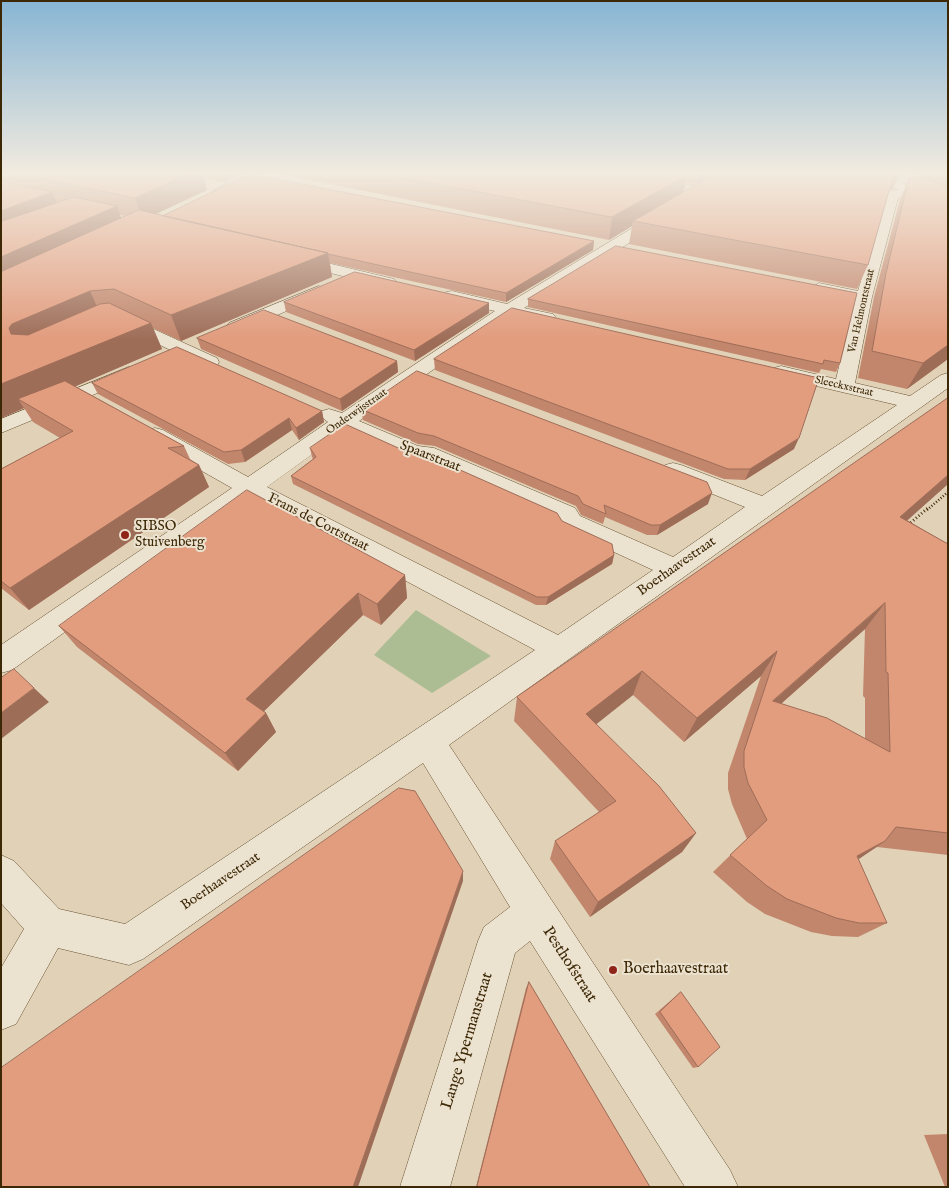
<!DOCTYPE html>
<style>
body{margin:0}
#map{position:relative;width:949px;height:1188px;overflow:hidden;background:#e1d2b7;font-family:"IM FELL English",serif}
canvas{display:block}
.frame{position:absolute;inset:0;border:2px solid #3d2806;pointer-events:none}
</style>
<div id="map">
<canvas width="949" height="1188"></canvas>
<div class="frame"></div>
</div>
<script>
const ctx = document.querySelector('canvas').getContext('2d');
ctx.lineJoin = 'round';
function fillPath(path, color) {
  ctx.fillStyle = color;
  ctx.fill(path, 'evenodd');
}
function trace(path, color, width, dash) {
  ctx.strokeStyle = color;
  ctx.lineWidth = width;
  ctx.lineCap = dash ? 'butt' : 'round';
  ctx.setLineDash(dash || []);
  ctx.stroke(path);
}
function label(font, color, halo, rows, align = 'center') {
  ctx.font = font + ' "IM FELL English",serif';
  ctx.lineWidth = 4;
  ctx.setLineDash([]);
  ctx.textBaseline = 'middle';
  ctx.strokeStyle = halo;
  ctx.fillStyle = color;
  for (const [text, x, y, turn = 0] of rows) {
    ctx.save();
    ctx.translate(x, y);
    ctx.rotate((+turn || 0) * Math.PI / 180);
    ctx.textAlign = isNaN(turn) ? turn : align;
    if (halo) ctx.strokeText(text, 0, 0);
    ctx.fillText(text, 0, 0);
    ctx.restore();
  }
}
const green = new Path2D(`
 M416,610l75,46 -59,37 -58,-38z`);
const pathFar1 = new Path2D(`
 M927,510l21,-18`);
const path = new Path2D(`
 M908,525l20,-17`);
const minor = new Path2D(`
 M246,173h17l-40,21 -4,1 -6,-4z
 M712,173h13l-20,23 -181,112 29,6 3,4 -3,4 -6,1 -35,-8 -153,106 59,25 16,2 141,60 5,8 93,41 72,-50 -80,-32 -3,-5 3,-5 8,-2 8,2 81,31 135,-91 -123,-29 -3,-4 3,-4 7,-2 55,13 19,-79 -42,-9 -2,-3 8,-5 39,8 28,-96 1,-3 22,-4 6,4 -1,3 -16,3 -26,99 -17,86 55,13 31,-21 7,-2v15l-499,357 281,425 8,17h-53l-155,-246 -15,12 -65,234h-50l78,-246 6,-14 26,-20 -87,-144 -280,196 -14,6 -71,-17 -42,76 -15,6v-62l23,-39 -23,-26v-48l13,6 45,48 66,15 410,-274 -284,-152 -239,172 -11,3v-28l231,-157 -85,-48 -3,-5 3,-5 8,-2 8,2 85,47 80,-55 -9,-7 3,-4 7,-2 13,4 153,-102 -49,-11 -2,-4 2,-4 6,-1 55,13 188,-114zM346,430l61,28 16,2 134,60 5,8 91,42 -95,65 -291,-148z
 M294,255l100,24 2,3 -8,5 -99,-24 -3,-3 3,-3z
 M319,286l8,5 -2,3 -84,37h-12l-3,-4 3,-4z
 M125,316l92,42 2,4 -2,4h-14l-84,-41 -3,-4 3,-4z
 M129,367l7,2 3,4 -3,4 -135,56v-14z`);
const tertiary = new Path2D(`
 M863,173h17l68,31v9z`);
const wall = new Path2D(`
 M1,173h240l-17,9 -20,-4 3,12 -52,24 8,2 431,25 -1,9 -87,52 -176,-39 2,14 -151,64 -28,-13 9,21 -87,37 109,60 6,13 9,6 10,22 -180,123 -28,-22v-119l59,-31 -27,-16 -9,-14 -23,10zM120,215l6,1 -5,2z
 M275,173h434l-8,9 10,-6 3,-3h199l-13,3 -3,3 -4,10 -4,1 -21,75 -11,24 -228,-45 3,-18 -23,14zM685,185l9,1 -10,6z
 M917,173h31v186l-41,30 -49,-11 16,-81 26,-97 9,-22 6,-1z
 M528,299l312,64 -4,9 -15,-3 -2,4 -291,-66z
 M284,302l205,11 -74,48 -129,-49z
 M197,338l200,23 1,11 -56,39 -141,-62z
 M434,359l360,90 -49,31 -21,-1 -289,-109z
 M92,383l230,28 2,11 -25,18 -7,-10 -47,32 -17,2 -130,-70z
 M948,398v86l-41,36 41,24v311l-71,-8 -19,12 29,64 -29,14 -26,-1 -21,-4 -46,-18 -18,-12 -34,-30 34,-33 -15,-35 -4,-15v-16l33,-97 -77,66 -51,-47 -37,29 100,109 -14,19 -92,65 -40,-58 5,-18 44,-29 -85,-91 3,-24zM865,629l-2,67 2,2v41l-84,-35z
 M361,409l347,95 -51,31h-10l-42,-18 -2,7 -22,-9 -5,-9 -141,-60 -17,-2 -55,-24z
 M310,448l252,73 52,34 -2,9 -66,41h-10l-243,-121 -2,-8 22,-17 -1,-2z
 M405,575l2,23 -26,27 -18,-10 -99,96 2,2 10,19 -38,39 -161,-124 -18,-21z
 M529,982l121,205h-174l50,-199z
 M681,992l17,75 -5,1 -38,-54 22,-19z
 M948,1134v53h-3l-21,-52z`);
const shadedWall = new Path2D(`
 M190,173h13l4,17 -64,30 -8,-22z
 M221,173h20l-17,9z
 M700,173h9l-13,14z
 M893,173h20l-13,3 -3,3 -4,10 -8,2z
 M687,175l-4,21 -50,25 -1,5 -23,14 3,-23z
 M52,192l10,22 -61,24v-27z
 M117,206l8,23 -124,59v-31z
 M594,241l-1,9 -87,52v-9z
 M328,253l4,24 -151,64 -10,-26z
 M90,291l11,25 -74,33 -16,-15 -2,-6 3,-4z
 M489,303v10l-74,48 -1,-11z
 M151,323l11,26 -132,57 -12,-7 6,9 -23,10v-34z
 M948,345v14l-41,30 16,-26z
 M397,361l1,11 -56,39 -2,-12z
 M322,411l2,11 -25,18 -3,-12z
 M289,418l3,12 -47,32 -4,-12z
 M799,438l-5,11 -49,31 5,-11z
 M199,465l10,22 -180,123 -19,-22z
 M948,475v9l-67,60 19,-27z
 M712,493l-4,11 -51,31 3,-10z
 M614,555l-2,9 -66,41 2,-8z
 M405,575l2,23 -26,27 -4,-21z
 M358,593l5,22 -106,103 -11,-19z
 M885,603l-20,26 -108,96 16,-24z
 M777,651l-16,25 -77,66 13,-24z
 M642,671l-9,24 -54,43 7,-24z
 M34,688l15,14 -48,37v-26z
 M266,713l10,19 -38,39 -13,-18z
 M696,833l-14,19 -92,65 8,-15z
 M885,841l-26,18 -2,-3z
 M463,871v10l-105,306h-5z`);
const building = new Path2D(`
 M17,173h173l-55,25z
 M379,173h301l7,2 -75,42z
 M714,173h180l-26,92 -235,-44 78,-45z
 M250,174l344,67 -88,52 -178,-39v-1l-165,-37z
 M921,176l27,12v157l-25,18 -51,-12 14,-78 23,-95z
 M1,181l51,11 -51,19z
 M74,197l43,9 -116,51v-35z
 M139,210l189,43 -157,62 -57,-26 -24,2 -78,33 -3,4 2,6 17,1 72,-31 9,-1 42,20 -150,61v-112z
 M616,246l241,47 -17,70 -16,-3 -1,4 -295,-65z
 M355,272l134,31 -75,47 -130,-48z
 M512,308l307,70 -20,60 -49,31h-22l-294,-110z
 M264,310l133,51 -57,38 -143,-61z
 M177,347l145,64 -26,17 -7,-10 -48,32 -17,2 -132,-69z
 M417,371l290,111 5,11 -52,32h-9l-47,-20 2,9 -23,-10 -5,-8 -144,-60 -16,-3 -57,-24z
 M65,381l119,65 -16,2 31,17 -189,123 -9,-7v-112l72,-38 -55,-32z
 M948,398v77l-48,42 48,27v289l-52,-6 -11,14 -28,15 30,67h-28l-23,-5 -49,-19 -20,-13 -37,-31 37,-35 -19,-37 -4,-16v-16l33,-100 -80,67 -55,-47 -56,43 73,72 37,47 -98,69 -43,-61 61,-40 -99,-104zM885,603l1,69 2,1 2,79 -63,-34 -54,-17z
 M345,424l60,27 17,2 135,60 5,8 50,23 2,11 -66,42h-11l-246,-121 25,-19 -6,-9z
 M247,490l158,85 -28,29 -19,-11 -112,106 20,14 -41,40 -166,-127z
 M14,669l20,19 -33,25v-35z
 M399,788l16,3 48,80 -110,316h-352v-119z
 M529,982l121,205h-173z
 M681,992l39,55 -22,20 -38,-55z`);
const markers = [
 [125,535,5,"#8f2418"],
 [613,970,5,"#8f2418"]
];
const farStreetnames = [
 ["Van Helmontstraat",862,311,-77],
 ["Sleeckxstraat",844,387,13],
 ["Onderwijsstraat",357,412,-35]
];
const streetNames = [
 ["Spaarstraat",430,457,21],
 ["Frans de Cortstraat",318,523,27],
 ["Boerhaavestraat",677,567,-35],
 ["Boerhaavestraat",221,882,-34]
];
const poiNames = [
 ["SIBSO",135,527],
 ["Stuivenberg",135,543]
];
const nearStreetnames = [
 ["Pesthofstraat",569,965,57],
 ["Lange Ypermanstraat",468,1041,-73]
];
const nearPoinames = [
 ["Boerhaavestraat",623,970]
];
fillPath(green, '#adbd93');
trace(minor, '#665232', 1);
trace(tertiary, '#665232', 1);
trace(pathFar1, '#3d2806', 2.5, [1, 2]);
trace(path, '#3d2806', 3, [1, 2.5]);
fillPath(minor, '#ece2d0');
fillPath(tertiary, '#ece2d0');
fillPath(wall, '#c2866c');
fillPath(shadedWall, '#9e6d58');
fillPath(building, '#e29c7e');
trace(building, '#9e6d58', 1);
const sky = ctx.createLinearGradient(0, 0, 0, 340);
sky.addColorStop(0, '#87b5d4');
sky.addColorStop(0.51, '#f2ebdf');
sky.addColorStop(1, '#f2ebdf00');
ctx.fillStyle = sky;
ctx.fillRect(0, 0, 949, 340);
for (const [x, y, r, color] of markers) {
  const dot = new Path2D();
  dot.arc(x, y, r, 0, 2 * Math.PI);
  ctx.fillStyle = color;
  ctx.fill(dot);
  trace(dot, '#ece2d0', 2);
}
label('11px', '#3d2806', '#ece2d0', farStreetnames);
label('14px', '#3d2806', '#ece2d0', streetNames);
label('14px', '#3d2806', '#ece2d0', poiNames, 'left');
label('16px', '#3d2806', '#ece2d0', nearStreetnames);
label('16px', '#3d2806', '#ece2d0', nearPoinames, 'left');
</script>
